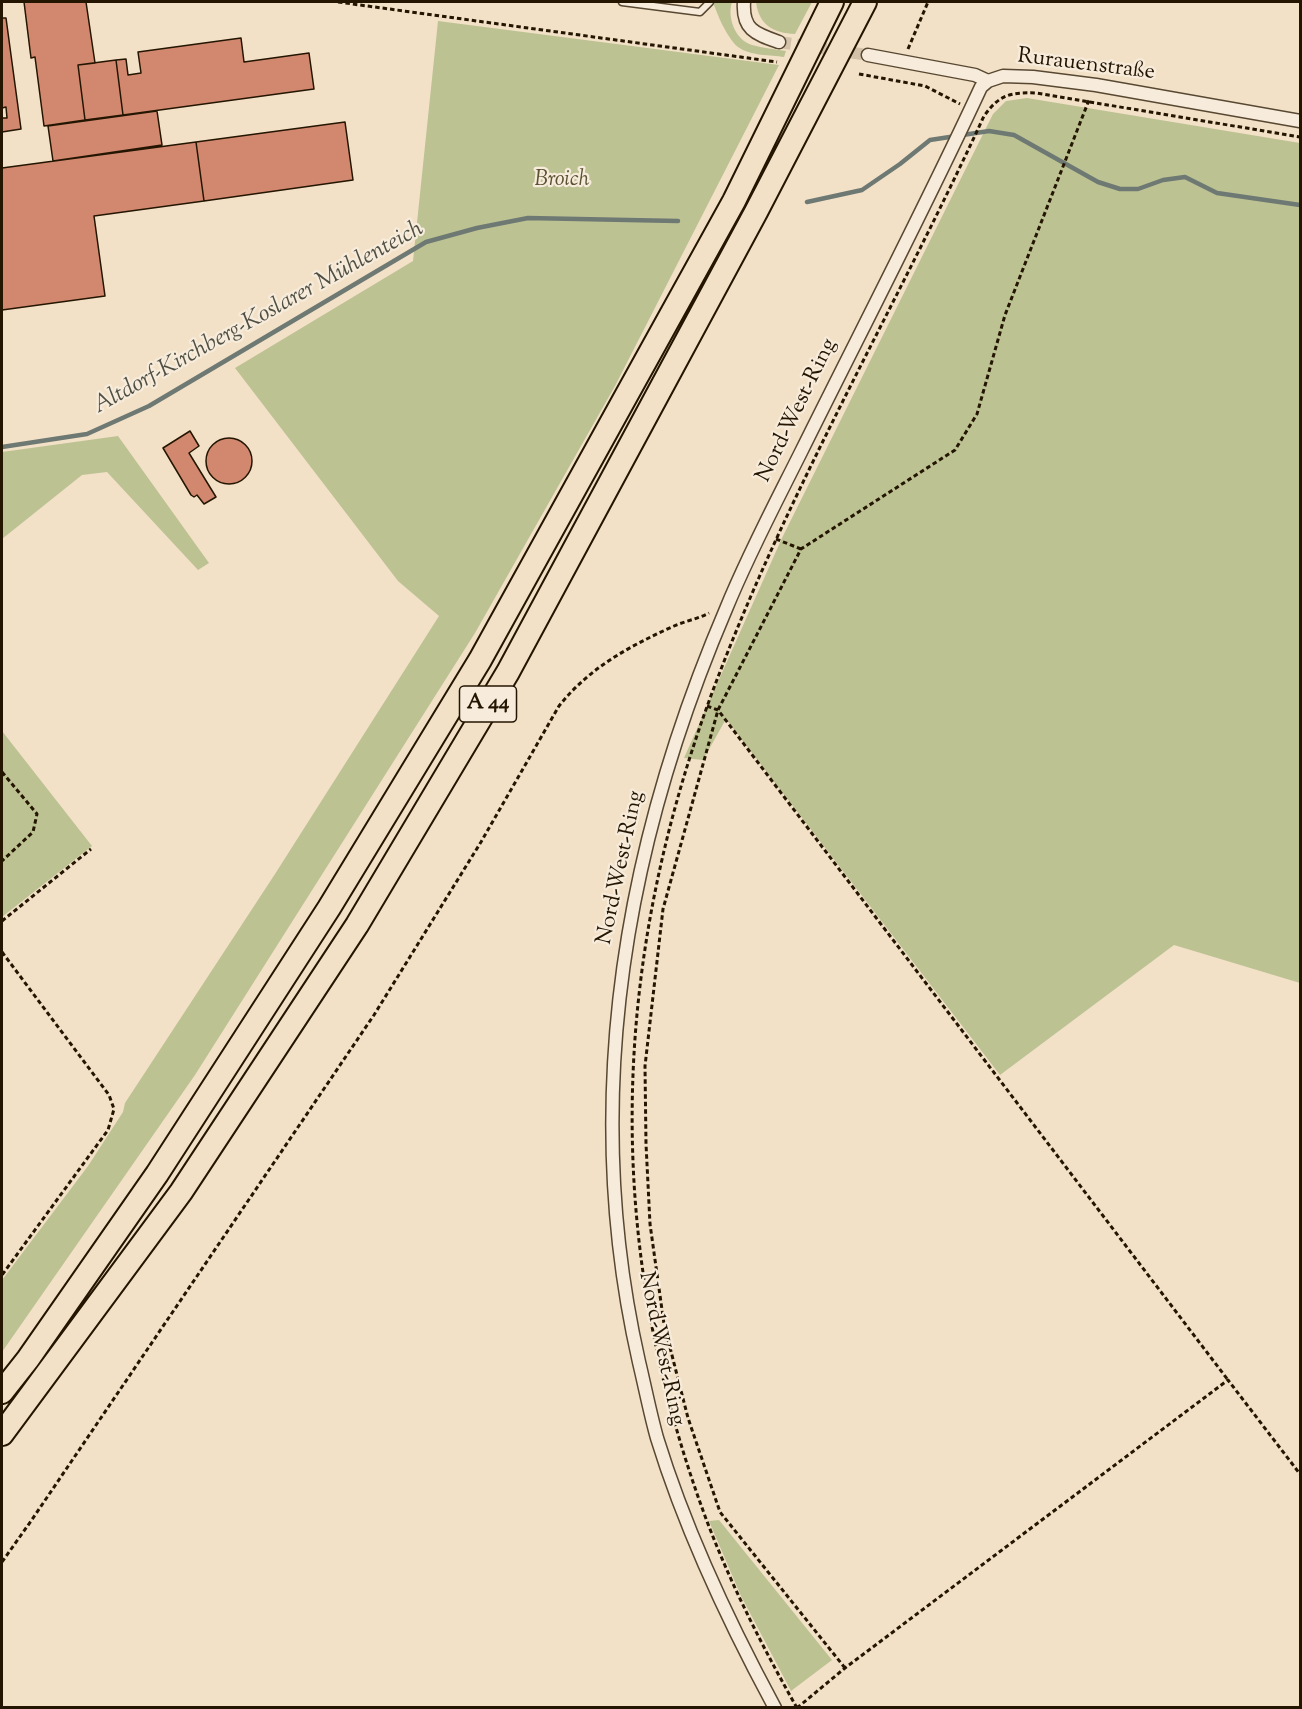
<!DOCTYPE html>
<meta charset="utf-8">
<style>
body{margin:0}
#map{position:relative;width:1302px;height:1709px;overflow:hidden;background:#f2e1c7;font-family:"Sorts Mill Goudy",serif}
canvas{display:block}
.frame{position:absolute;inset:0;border:3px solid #241501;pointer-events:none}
</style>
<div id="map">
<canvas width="1302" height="1709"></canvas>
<div class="frame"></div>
</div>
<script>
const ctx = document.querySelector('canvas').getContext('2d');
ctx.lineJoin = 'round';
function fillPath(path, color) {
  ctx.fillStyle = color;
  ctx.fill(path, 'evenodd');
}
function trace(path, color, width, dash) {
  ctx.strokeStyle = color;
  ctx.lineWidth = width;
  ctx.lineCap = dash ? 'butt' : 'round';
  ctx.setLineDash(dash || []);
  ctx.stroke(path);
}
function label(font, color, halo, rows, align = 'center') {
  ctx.font = font + ' "Sorts Mill Goudy",serif';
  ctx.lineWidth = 4.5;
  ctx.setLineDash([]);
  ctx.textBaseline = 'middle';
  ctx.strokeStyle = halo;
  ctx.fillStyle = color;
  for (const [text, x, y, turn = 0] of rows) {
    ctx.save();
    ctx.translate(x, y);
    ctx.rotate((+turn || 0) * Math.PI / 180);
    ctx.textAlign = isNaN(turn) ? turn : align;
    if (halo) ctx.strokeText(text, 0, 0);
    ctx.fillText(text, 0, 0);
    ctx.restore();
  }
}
const green = new Path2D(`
 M713,2h19c-5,15 3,38 20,43 11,3 23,4 34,6l-2,6c-13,-2 -34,-1 -46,-10 -11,-9 -21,-33 -25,-45z
 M756,2h56l-17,32c-22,-1 -36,-9 -39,-32z
 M438,21l341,44 -164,321 -140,247 -280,442 -193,277v-72l86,-114 35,-54 2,-9 150,-229 164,-258 -41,-35 -163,-213 178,-107z
 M1027,98l273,45v840l-126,-38 -174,130 -274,-356 -23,41 -19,-2 98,-220 211,-424 13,-13z
 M118,436l91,127 -11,7 -91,-98 -25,3 -80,64v-87z
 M2,731l90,115 -90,71z
 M719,1520l113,140 -41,31 -50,-95 -32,-75z`);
const stream = new Path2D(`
 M807,202l55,-12 38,-26 30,-24 59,-9 25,4 84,47 22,7h18l25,-9 22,-3 32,16 83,12
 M2,447l85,-13 62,-28 277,-164 51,-14 51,-10 150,3`);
const building = new Path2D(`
 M24,2h62l9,61 -17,2 7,55 -41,6 -9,-69 -4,1z
 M2,18h4l15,111 -19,3v-14h5l-1,-11 -4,1z
 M241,38l3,24 65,-9 5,36 -191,26 -7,-55 10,-1 2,16 13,-2 -3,-21z
 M116,60l7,55 -38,5 -7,-55z
 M157,111l5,34 -109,16 -5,-35z
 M345,122l8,58 -149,21 -8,-59z
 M196,142l8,59 -110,15 11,80 -103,14v-142z
 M190,431l9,15 -10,7 27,44 -12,7 -7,-9 -3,2 -3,-2 -28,-47z
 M206 461a23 23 0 1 1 46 0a23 23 0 1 1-46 0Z`);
const streetTunnel = new Path2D(`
 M779,42l89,13`);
const path = new Path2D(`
 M338,2l439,60
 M908,49l20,-47
 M859,74l66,12 35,18
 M776,539l25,10
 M707,706l11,4 510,670
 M2,772l35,42 -4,18 -31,29
 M2,921l89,-72
 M2,952l107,143 5,14 -6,21 -106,145
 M2,1562l29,-41 343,-506 107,-173 78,-136c31,-39 71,-60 115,-80 11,-5 24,-7 35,-13
 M845,1668l-125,-156 -32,-94 -24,-94 -14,-100 -4,-80 -1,-78 18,-157 55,-199 83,-161 154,-99 22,-36 28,-99 84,-215
 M797,1708c-35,-62 -67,-125 -92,-192 -104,-282 -94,-560 13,-839 74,-194 180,-374 266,-561 15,-21 26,-24 52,-23l264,44
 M797,1708l48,-40 383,-288 72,94`);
const lane = new Path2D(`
 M622,2l78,10 10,-10`);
const street = new Path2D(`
 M744,2c-2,28 12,32 35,40
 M868,55l107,20 13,6
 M775,1708c-47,-87 -89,-176 -118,-270 -7,-25 -12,-51 -18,-76 -59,-259 -16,-512 87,-753 22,-54 49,-105 75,-157 60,-121 123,-242 180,-365l7,-6 15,-5 30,1 63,8 204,36`);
const highway = new Path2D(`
 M2,1392l26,-33 129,-185 172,-266 151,-248 254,-459 98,-199
 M2,1434l179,-242 176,-267 151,-253 248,-460 109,-210`);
const shields = [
 [488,704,57]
];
const shieldNames = [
 ["A 44",488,704]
];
const streetNames = [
 ["Rurauenstraße",1086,66,7],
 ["Nord-West-Ring",798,411,-64],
 ["Nord-West-Ring",622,868,-78],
 ["Nord-West-Ring",660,1349,78]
];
const parkNames = [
 ["Broich",562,181]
];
const waterNames = [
 ["Altdorf-Kirchberg-Koslarer Mühlenteich",259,319,-29]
];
fillPath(green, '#bdc293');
trace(stream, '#6e7973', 4.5);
fillPath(building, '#d1886f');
trace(building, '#241501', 1.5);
trace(streetTunnel, '#d3c2a9', 12, [12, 6]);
trace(lane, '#584832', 9);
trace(street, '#584832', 15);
trace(highway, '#241501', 26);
trace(path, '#241501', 3, [4.5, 3]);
trace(lane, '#f7ecdb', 6);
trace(street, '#f7ecdb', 12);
trace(highway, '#f2e1c7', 22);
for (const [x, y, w] of shields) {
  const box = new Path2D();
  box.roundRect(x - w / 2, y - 18, w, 36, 4.5);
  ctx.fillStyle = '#f7ecdb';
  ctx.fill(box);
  trace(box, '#241501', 1.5);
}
label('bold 21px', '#241501', null, shieldNames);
label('22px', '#241501', '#f7ecdb', streetNames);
label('italic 22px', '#5a5234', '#f7ecdb', parkNames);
label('italic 24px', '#4f4f44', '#f7ecdb', waterNames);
</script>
